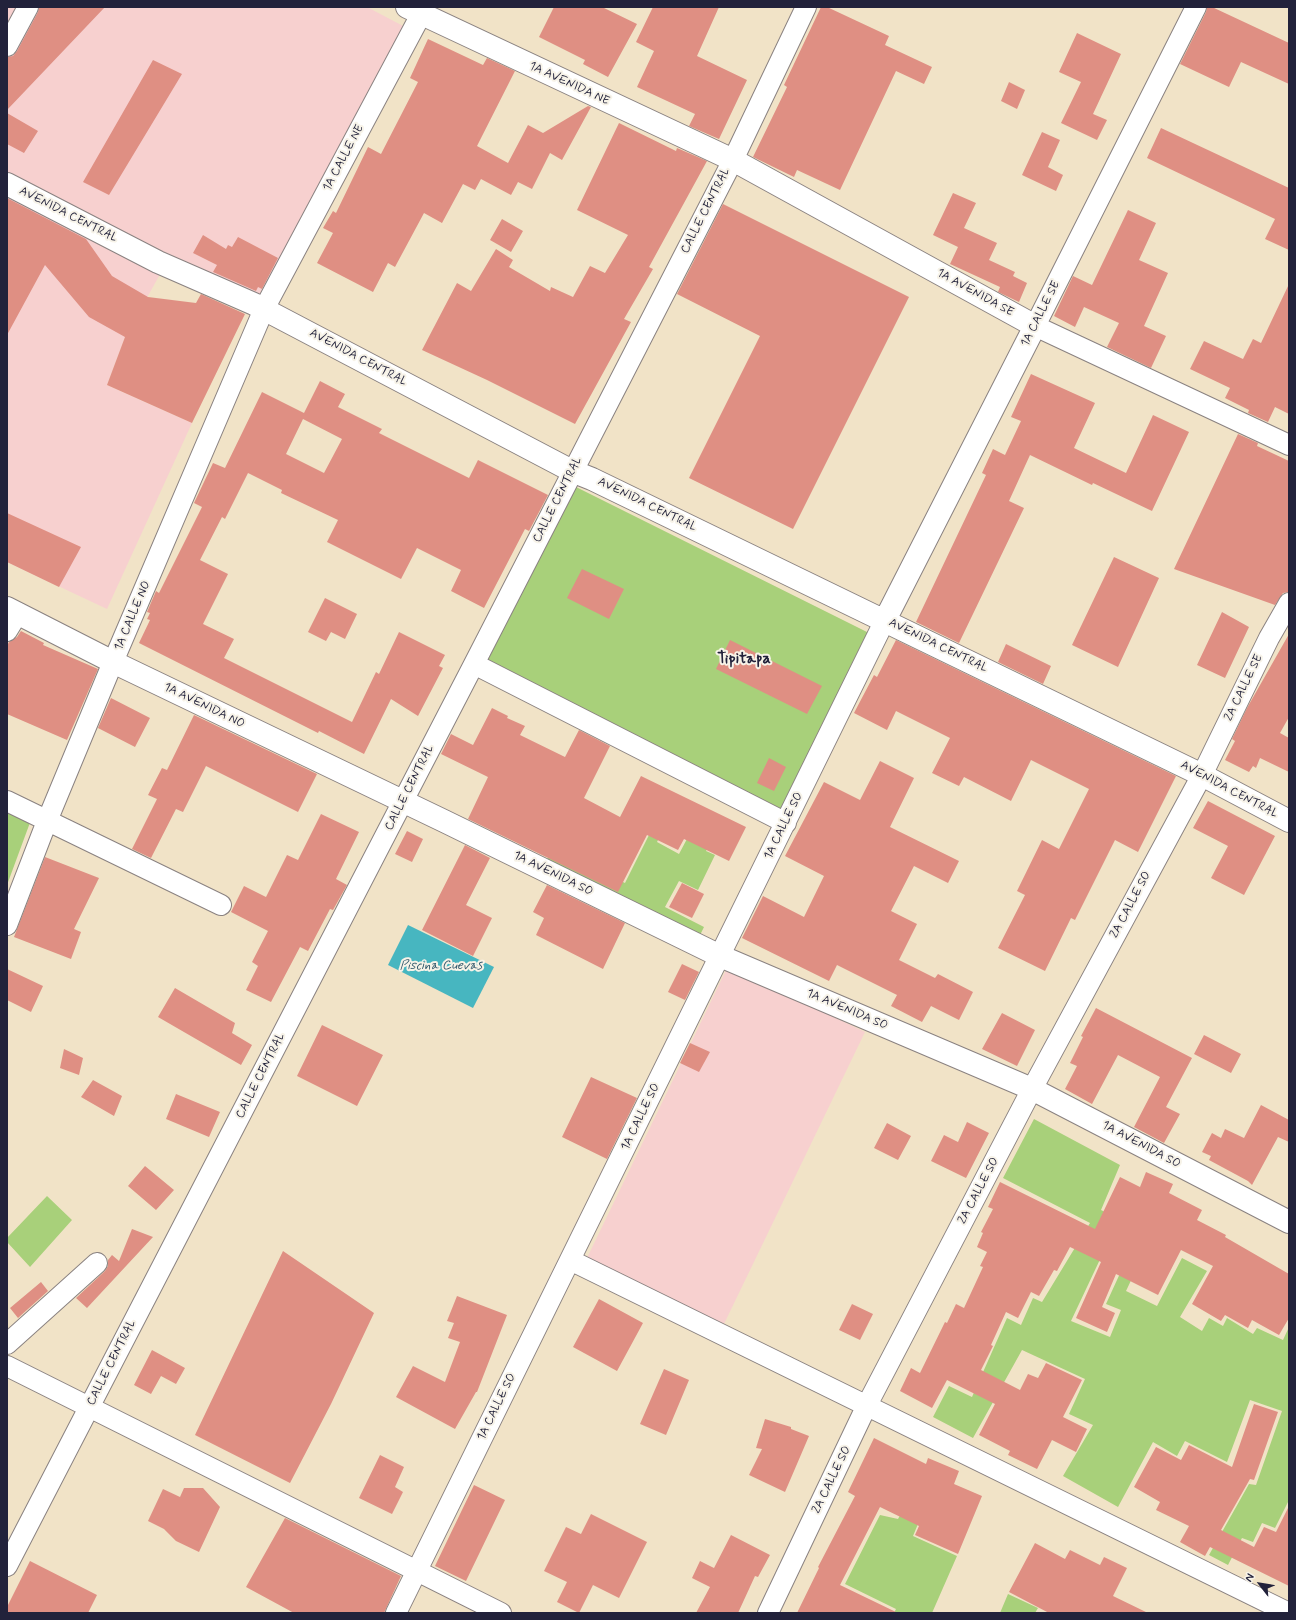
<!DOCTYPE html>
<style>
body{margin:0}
#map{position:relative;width:1296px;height:1620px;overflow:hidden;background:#f1e3c7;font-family:Mynerve,sans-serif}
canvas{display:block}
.frame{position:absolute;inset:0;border:8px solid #22223b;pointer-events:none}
.north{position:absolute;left:1240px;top:1564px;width:40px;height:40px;-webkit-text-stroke:3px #f7f3e8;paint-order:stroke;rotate:301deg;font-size:11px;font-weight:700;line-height:16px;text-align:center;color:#22223b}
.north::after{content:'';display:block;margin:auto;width:14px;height:18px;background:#22223b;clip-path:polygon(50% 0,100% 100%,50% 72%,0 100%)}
</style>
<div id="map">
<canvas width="1296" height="1620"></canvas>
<div class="frame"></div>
<div class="north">N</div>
</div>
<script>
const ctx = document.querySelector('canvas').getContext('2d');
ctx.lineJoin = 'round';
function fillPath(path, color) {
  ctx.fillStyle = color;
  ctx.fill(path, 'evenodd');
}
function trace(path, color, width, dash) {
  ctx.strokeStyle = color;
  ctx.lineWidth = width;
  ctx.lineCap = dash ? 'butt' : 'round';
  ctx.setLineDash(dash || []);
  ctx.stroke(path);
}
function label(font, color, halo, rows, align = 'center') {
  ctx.font = font + ' Mynerve,sans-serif';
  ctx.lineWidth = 4;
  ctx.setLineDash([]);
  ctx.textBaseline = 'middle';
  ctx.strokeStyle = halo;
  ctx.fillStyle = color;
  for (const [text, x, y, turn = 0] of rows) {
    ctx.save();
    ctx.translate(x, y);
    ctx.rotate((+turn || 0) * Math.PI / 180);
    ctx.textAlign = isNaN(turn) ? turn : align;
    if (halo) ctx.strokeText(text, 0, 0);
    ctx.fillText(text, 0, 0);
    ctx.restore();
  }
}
const built = new Path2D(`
 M7,7h360l40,21 -153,276 -86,-44 -43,77 -18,48 85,38 -85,186 -100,-47z
 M728,966l137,66 -141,292 -137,-66z`);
const green = new Path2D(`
 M574,486l297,148 -91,180 -296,-148z
 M7,794l28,15 -28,76z
 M677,801l-20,41 22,12 9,-17 26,-2 -8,16 9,4 -17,35 -19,-9 -14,26 39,20 -7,14 -153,-76 9,-17 72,35 27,-54z
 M1034,1119l86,46 -19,45 18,9 -48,102 39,16 11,-27 -15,-6 49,-107 13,5 -42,89 31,15 25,-48 25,13 -27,46 22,14 7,-13 14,8 4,-8 26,16 4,-6 26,12 6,-13v175h-1l-13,26 -13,-5 -9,19 -11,-4 -14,27 -19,-10 40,-71 7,1 26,-74 -32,-11 -23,62 -42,-21 -8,15 -24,-14 -35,65 -55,-31 30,-51 -24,-11 16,-35 -63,-29 -49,88 -40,-21 16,-31 23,11 35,-79 14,7 12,-27 9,4 48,-79 -87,-45z
 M47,1196l25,24 -42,47 -23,-25v-4z
 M917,1484l15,6 -19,46 44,20 -25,57h-38l2,-4 -51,-25 35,-69 18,4z
 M1008,1594l30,14 -3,5h-35z`);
const water = new Path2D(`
 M408,925l86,42 -21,41 -85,-43z`);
const building = new Path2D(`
 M39,7h66l-98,103v-53l6,-1 4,-5 21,-39z
 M554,7h48l35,17 -29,53 -25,-13 2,-4 -46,-23z
 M653,7h66l-22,49 50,24 -28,59 -30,-13 6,-12 -58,-27 17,-36 -18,-9z
 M821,7h6l62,29 -4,9 47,22 -8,17 -28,-13 -56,119 -43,-20 -3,7 -41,-20 34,-70 -3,-2z
 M1207,7h5l77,36v41l-48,-22 -12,25 -49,-23 26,-52z
 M1077,33l44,21 -28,60 14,6 -10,20 -36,-17 20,-41 -22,-10z
 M428,39l55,26 4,-7 28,13 -38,75 31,17 20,-38 15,8 45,-27 3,1 -29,53 -12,-7 -18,36 -14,-7 -7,13 -30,-16 -6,11 -12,-6 -21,39 -18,-10 -29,54 -7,-4 -15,29 -56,-29 16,-30 -10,-5 10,-17 3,2 32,-66 13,7 37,-72 -8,-4z
 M153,60l29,14 -73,121 -26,-13z
 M1009,82l16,8 -8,19 -16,-8z
 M7,113l31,18 -14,22 -17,-9z
 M619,123l57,28 1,-3 30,13 -58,106 4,2 -29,50 7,3 -56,102 -88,-44 -65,-30 35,-67 14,8 25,-42 17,11 -4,7 41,24 1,-4 22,10 17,-31 15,7 23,-38 -51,-25z
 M1161,128l128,60v62l-24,-11 10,-20 -128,-61z
 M1042,132l18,8 -12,27 15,8 -7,16 -34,-16z
 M953,193l23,10 -12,25 33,15 -8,17 26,12 -2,4 14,7 -8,19 -21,-10 2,-5 -50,-23 8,-17 -25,-12z
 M7,198l79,41 26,37 36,21 48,6 5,-9 44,20 -53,109 -85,-38 18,-48 -36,-20 -44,-52 -38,70z
 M723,204l186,93 -116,232 -104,-51 71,-142 -83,-42z
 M1128,210l28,13 -17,37 29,13 -24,53 22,10 -15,32 -44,-21 12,-24 -35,-16 -9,20 -21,-11 19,-40 19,9z
 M502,219l21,12 -12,21 -21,-12z
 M203,235l23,14 2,-4 4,2 6,-10 40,21 -16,31 -4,-2 -2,4 -43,-19 4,-7 -24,-12z
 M1289,284v130l-14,-7 -7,15 -20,-9 1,-3 -24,-12 5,-10 -40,-19 14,-28 39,18 10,-20 8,4z
 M1031,374l64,29 -21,45 52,25 27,-58 36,17 -37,79 -59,-28 -1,2 -62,-30 -21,46 15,7 -65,135 -43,-21 70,-147 -4,-2 11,-24 12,6 16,-34 -10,-4z
 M320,381l25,13 -7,13 44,22 -3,4 90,45 9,-18 70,35 -19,36 -4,-2 -41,79 -33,-17 10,-21 -44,-22 -16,31 -74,-37 11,-22 -57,-27 1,-3 -34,-17 -23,46 -3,-2 -22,43 28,14 -25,50 31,15 -10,19 128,64 24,-50 3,2 20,-42 46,23 -6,11 4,2 -25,48 -27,-17 -27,55 -45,-23 -1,2 -179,-90 11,-23 -3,-1 3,-6 -3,-1 9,-21 3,2 43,-86 -8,-4 19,-40 12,5 37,-76 42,21zM303,419l39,20 -18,34 -38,-19z
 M1238,434l20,9 -1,3 32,15v131l-6,1 -8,12 -101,-36z
 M7,513l74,34 -22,40 -52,-25z
 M1114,557l45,21 -41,89 -46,-22z
 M582,569l42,20 -15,30 -42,-21z
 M325,598l32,16 -12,25 -14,-7 -5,9 -18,-9z
 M1222,612l27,15 -24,51 -28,-13z
 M21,631l23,12 -1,2 55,24 -31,71 -60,-26v-68l2,-4 8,-5z
 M1289,634v83l-9,16 9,5v34l-29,-14 -4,10 -3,-2 -4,6 -24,-12 10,-19 -3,-2 15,-31z
 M730,640l92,46 -15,28 -91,-45z
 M896,640l280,136 -38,76 -23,-12 -40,80 -4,-2 -26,53 -47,-23 27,-53 -8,-4 25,-51 17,9 30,-60 -58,-29 -20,41 -47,-24 -5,9 -27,-13 18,-35 -54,-27 -9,19 -33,-17 20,-38 3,2z
 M1006,644l45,22 -8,18 -45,-22z
 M111,698l39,20 -15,29 -37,-19z
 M492,708l16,8 -1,2 18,8 -5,9 45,22 14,-27 31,16 -26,52 36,19 21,-41 105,51 -17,34 -45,-22 -6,11 -31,-15 -29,57 -150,-73 20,-42 -47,-23 10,-20 22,11z
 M194,715l123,59 -19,38 -92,-46 -23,46 -7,-3 -25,49 -19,-9 25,-50 -9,-4 14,-27 5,2z
 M769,758l17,9 -12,24 -17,-8z
 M880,761l34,17 -24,49 69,34 -11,22 -34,-17 -23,45 26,13 -18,36 36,18 3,-4 35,18 -14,28 -28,-14 -9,16 -31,-16 6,-11 -60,-30 -8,16 -87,-43 21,-42 41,21 20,-41 -39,-20 39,-74 36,18z
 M1208,801l67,35 -31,59 -33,-17 17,-32 -35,-18z
 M321,814l38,18 -23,47 11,6 -14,25 -3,-1 -22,42 -8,-4 -29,55 -25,-12 12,-24 -6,-4 16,-31 -37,-19 13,-26 22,11 21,-42 11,5z
 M407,831l16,8 -11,23 -17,-8z
 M465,845l25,13 -24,47 26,13 -19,38 -51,-26z
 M45,857l54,21 -25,51 7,3 -10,27 -57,-22z
 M682,883l22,11 -12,24 -23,-11z
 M547,885l78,38 -22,46 -67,-34 8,-17 -11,-6z
 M682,964l17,8 -14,28 -17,-8z
 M7,969l36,17 -12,26 -24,-12z
 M175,988l60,35 -3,10 20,12 -11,20 -83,-48z
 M1096,1008l96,50 -26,49 14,7 -16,29 -30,-16 26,-50 -42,-22 -26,49 -27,-15 12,-23 -7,-3 13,-26 -2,-1z
 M1002,1013l33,17 -18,36 -35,-17z
 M322,1025l61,30 -26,51 -60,-30z
 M1204,1035l37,19 -10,19 -37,-19z
 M690,1043l20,9 -11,20 -19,-9z
 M64,1049l19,9 -4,17 -19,-7z
 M591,1077l46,21 -30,61 -45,-22z
 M93,1080l29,16 -8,20 -33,-19z
 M176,1094l44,18 -11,25 -43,-18z
 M1261,1105l28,15v22l-11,-5 -26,48 -4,-4 -39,-21 2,-4 -9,-4 10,-19 9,5 4,-9 19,9z
 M967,1122l22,11 -23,45 -35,-17 13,-26 14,7z
 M887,1123l24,13 -13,24 -24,-12z
 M145,1166l29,24 -18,20 -28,-24z
 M1146,1172l27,12 -4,9 33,17 -5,10 29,15 -1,2 64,37v44l-10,17 -27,-15 -4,8 -23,-13 -4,6 -29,-17 21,-38 -32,-16 -23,45 -42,-21 -14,33 13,6 -8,19 -31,-14 25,-56 -31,-15 -13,24 -3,-1 -15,26 -8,-4 -13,26 -12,-6 -15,33 2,1 -12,24 39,20 8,-16 10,4 8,-15 36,17 -19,37 24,12 -11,23 -24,-12 -15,29 -29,-14 2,-4 -31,-16 16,-31 -48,-24 -15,28 -32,-17 11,-23 9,5 25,-51 2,1 9,-19 8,4 19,-41 -3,-1 7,-14 -10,-5 6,-14 -2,-1 12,-23 -5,-2 12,-25 95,47 25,-52 20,10z
 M132,1229l21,8 -66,71 -11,-10 29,-27 3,-5v-6l4,-5 7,6z
 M283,1251l91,62 -43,91 -41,79 -95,-48z
 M41,1282l7,9 -30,27 -8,-10z
 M457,1296l50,19 -30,77h-1l-21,37 -59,-32 17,-31 32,16 15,-40 -12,-4 6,-15 -7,-2z
 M599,1299l44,24 -26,48 -44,-24z
 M852,1304l21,10 -13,26 -21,-10z
 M152,1350l33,18 -9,16 -15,-8 -10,18 -17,-9z
 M664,1369l25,11 -23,55 -26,-11z
 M1254,1404l24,8 -24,68 -4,-1 -29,51 33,17 10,-20 12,5 13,-26v80l-79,-39 -5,9 -25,-14 9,-16 -33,-16 4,-8 -26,-15 22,-40 25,13 8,-15 43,22z
 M765,1419l26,8v2l18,7 -24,56 -36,-17 13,-26 -6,-1z
 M874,1438l52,26 2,-6 31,13 -5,13 28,12 -24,58 -43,-19 4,-9 -39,-19 -40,78 58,28h-101l22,-45 -1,-1 37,-71 -7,-4z
 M380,1455l24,12 -9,20 8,5 -11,22 -33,-16z
 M474,1485l31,15 -39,81 -31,-15z
 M184,1488h19l17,19 -21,45 -23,-11 -12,-12 -16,-8 15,-32 17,8z
 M591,1514l56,28 -28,56 -26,-13 -14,28 -22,-11 10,-20 -23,-11 22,-44 15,7z
 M285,1518l116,58 -17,37h-90l-48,-26z
 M731,1535l39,20 -12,22 -3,-1 -17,37h-42l14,-26 -18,-9 8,-17 14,7z
 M1035,1543l30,16 5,-9 30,15 4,-8 23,11 -14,28 35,17h-99l-40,-21z
 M30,1561l67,34 -9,18h-81v-6z`);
const street = new Path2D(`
 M1196,7l-161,319 254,119
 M7,46l21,-39
 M7,631l11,-18
 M474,664l312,159
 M7,801l214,104
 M7,925l40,-104 66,-159 151,-353 161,-302
 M570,1260l719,353
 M7,1344l90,-81
 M7,1366l494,247
 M7,1566l467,-902 259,-504 73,-153
 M396,1613l489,-993
 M768,1613l99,-208 165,-316 170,-314 67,-137 20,-35`);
const secondary = new Path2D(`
 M407,7l326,153 302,166 -150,294
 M7,184l151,78 96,42 318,167 20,8 610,296 87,46
 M7,608l106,54 331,159 276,135 312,133 257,133`);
const streetNames = [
 ["1A AVENIDA NE",569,84,25],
 ["1A CALLE NE",344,158,-62],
 ["CALLE CENTRAL",706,211,-63],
 ["AVENIDA CENTRAL",68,215,27],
 ["1A AVENIDA SE",975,293,29],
 ["1A CALLE SE",1041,314,-63],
 ["AVENIDA CENTRAL",358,358,28],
 ["CALLE CENTRAL",558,500,-63],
 ["AVENIDA CENTRAL",647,505,26],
 ["1A CALLE NO",133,616,-67],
 ["AVENIDA CENTRAL",938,646,26],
 ["2A CALLE SE",1244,688,-64],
 ["1A AVENIDA NO",204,706,26],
 ["CALLE CENTRAL",410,788,-63],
 ["AVENIDA CENTRAL",1229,790,28],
 ["1A CALLE SO",784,826,-64],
 ["1A AVENIDA SO",553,874,26],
 ["2A CALLE SO",1131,905,-62],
 ["1A AVENIDA SO",847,1010,23],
 ["CALLE CENTRAL",261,1076,-63],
 ["1A CALLE SO",641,1117,-64],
 ["1A AVENIDA SO",1141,1145,28],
 ["2A CALLE SO",979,1191,-62],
 ["CALLE CENTRAL",112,1363,-63],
 ["1A CALLE SO",497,1407,-64],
 ["2A CALLE SO",832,1480,-64]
];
const waterNames = [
 ["Piscina Cuevas",441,966]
];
const districtNames = [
 ["Tipitapa",744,660]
];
fillPath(built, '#f7d0cf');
fillPath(green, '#a8d07a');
fillPath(water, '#47b6c0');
fillPath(building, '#df8f83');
trace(street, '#8a8281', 22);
trace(secondary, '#8a8281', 24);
trace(street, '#fff', 20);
trace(secondary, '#fff', 22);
label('12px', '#22223b', '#f7f3e8', streetNames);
label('italic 13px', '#2f566a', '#f7f3e8', waterNames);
label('bold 16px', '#22223b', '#f7f3e8', districtNames);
</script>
